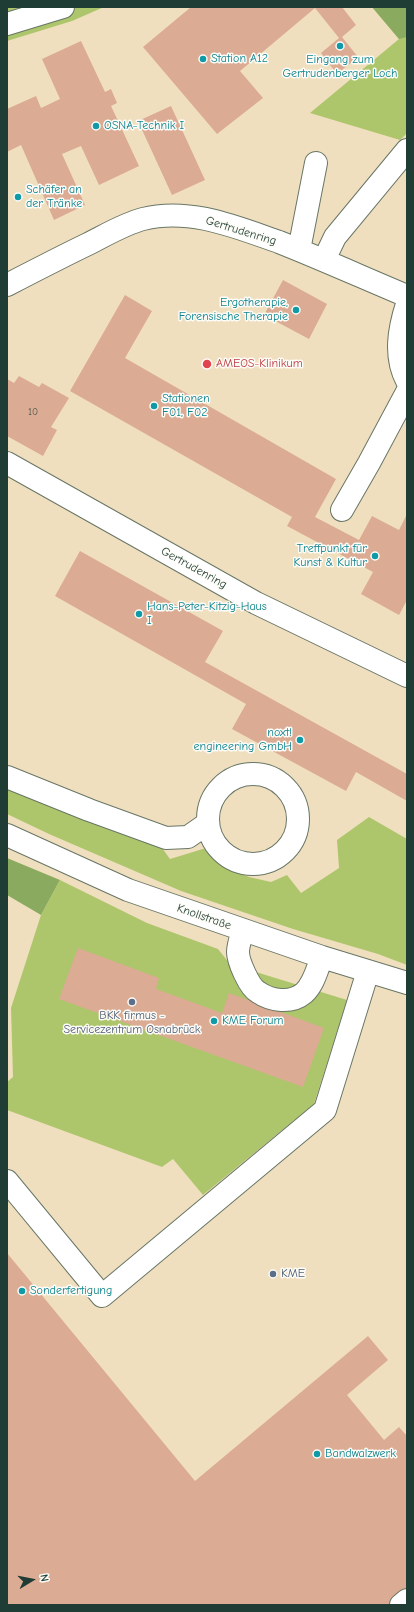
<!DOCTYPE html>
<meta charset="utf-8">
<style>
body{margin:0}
#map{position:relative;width:414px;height:1612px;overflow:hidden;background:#f0dfbf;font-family:"Comic Neue",sans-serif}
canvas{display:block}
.frame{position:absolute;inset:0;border:8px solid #1f3d34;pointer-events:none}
.north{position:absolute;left:12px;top:1560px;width:40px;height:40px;-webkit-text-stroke:3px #fdfcf7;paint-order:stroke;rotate:80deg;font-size:11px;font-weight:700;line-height:16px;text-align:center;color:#1f3d34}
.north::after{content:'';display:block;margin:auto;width:14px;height:18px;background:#1f3d34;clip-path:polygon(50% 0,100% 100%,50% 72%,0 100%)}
</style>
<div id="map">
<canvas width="414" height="1612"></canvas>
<div class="frame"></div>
<div class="north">N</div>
</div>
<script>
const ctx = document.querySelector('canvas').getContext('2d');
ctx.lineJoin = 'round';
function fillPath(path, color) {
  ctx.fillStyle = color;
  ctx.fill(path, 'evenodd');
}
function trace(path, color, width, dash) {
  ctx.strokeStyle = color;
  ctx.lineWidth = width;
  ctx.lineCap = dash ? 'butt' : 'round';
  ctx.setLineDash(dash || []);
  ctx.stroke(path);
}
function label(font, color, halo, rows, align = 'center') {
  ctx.font = font + ' "Comic Neue",sans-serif';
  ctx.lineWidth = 3;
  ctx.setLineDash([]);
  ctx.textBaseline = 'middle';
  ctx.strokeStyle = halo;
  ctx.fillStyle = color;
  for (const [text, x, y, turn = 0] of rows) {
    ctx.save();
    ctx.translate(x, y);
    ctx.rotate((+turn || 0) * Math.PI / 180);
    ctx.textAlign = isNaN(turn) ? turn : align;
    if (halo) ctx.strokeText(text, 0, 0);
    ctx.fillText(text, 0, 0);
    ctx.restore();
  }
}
const green = new Path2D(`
 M7,7h97l-32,14 -65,20z
 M372,7h35v126l-7,7 -90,-27 89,-74z
 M7,786l153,59 10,14 36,-11 28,23 15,6 22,5 16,-7 14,18 38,-25 -2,-28 32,-23 38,22v126l-29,-11 -85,-25 -112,-38 -132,-57 -42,-20z
 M60,880l87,43 71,26 12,15 117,36 -33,104 -111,91 -30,-36 -11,8 -155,-57v-28l6,-5 -2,-69 30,-93z`);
const forest = new Path2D(`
 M372,7h35v30l-8,2z
 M7,858l53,22 -19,35 -34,-20z`);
const building = new Path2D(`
 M191,7h151l14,18 -14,12 16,20 -21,17 -16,-21 18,-15 -24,-30 -75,63 23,27 -46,36 -74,-87z
 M81,41l24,51 6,-3 6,14 -6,3 28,60 -40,19 -18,-39 -19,8 23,51 -31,15 -33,-75 -14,7v-43l29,-13 5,12 19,-9 -18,-40z
 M171,106l34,74 -33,15 -34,-74z
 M283,280l44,24 -18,35 -45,-24z
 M125,295l27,16 -27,47 211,121 -21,38 44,23 13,-24 27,14 8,-16v86l-8,15 -38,-21 12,-22 -86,-46 5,-9 -222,-126z
 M19,376l20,11 3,-4 27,15 -18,29 6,3 -14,26 -36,-20v-57l7,4z
 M80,551l143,80 -18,31 202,112v27l-51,-29 -10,19 -114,-62 14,-25 -191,-108z
 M78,948l81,30 -3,11 66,24 7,-20 95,35 -21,59 -244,-88z
 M7,1253l188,228 173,-145 20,24 -41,35 37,45 15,-13 8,9v169h-400z`);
const minor = new Path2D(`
 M7,24l56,-17
 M299,250l17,-87
 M324,260l11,-23 72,-87
 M7,285c27,-14 54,-28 81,-41 18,-9 36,-20 55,-25 46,-12 93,8 136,23 43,17 85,36 128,54
 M407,304c-8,25 -13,52 0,77
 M7,463l249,140 151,73
 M342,510l27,-47 38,-71
 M208 819a45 45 0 1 1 90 0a45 45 0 1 1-90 0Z
 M7,777l82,33 77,28 22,-1 20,-14
 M7,835l121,55 194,67 85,26
 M243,930c-2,7 -5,15 -5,22 0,9 11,35 20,40 13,9 33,12 46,1 10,-9 13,-24 18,-36
 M7,1181l95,115 223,-186 43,-139
 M401,1605l6,-5`);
const markers = [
 [340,46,4,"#0f9aa8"],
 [203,59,4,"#0f9aa8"],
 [96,126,4,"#0f9aa8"],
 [18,197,4,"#0f9aa8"],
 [296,310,4,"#0f9aa8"],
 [207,364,5,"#e0444e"],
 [154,406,4,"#0f9aa8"],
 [375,556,4,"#0f9aa8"],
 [139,614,4,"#0f9aa8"],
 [300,740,4,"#0f9aa8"],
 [132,1002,4,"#5c6f8a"],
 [214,1021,4,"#0f9aa8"],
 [273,1274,4,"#5c6f8a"],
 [22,1291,4,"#0f9aa8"],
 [317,1454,4,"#0f9aa8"]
];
const numberNames = [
 ["10",33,412]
];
const cultureNames = [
 ["Station A12",211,59],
 ["Eingang zum",340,60,"center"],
 ["Gertrudenberger Loch",340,74,"center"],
 ["OSNA-Technik I",104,126],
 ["Schäfer an",26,190],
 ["der Tränke",26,204],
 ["Ergotherapie,",288,303,"right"],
 ["Forensische Therapie",288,317,"right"],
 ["Stationen",162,399],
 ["F01, F02",162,413],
 ["Treffpunkt für",367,549,"right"],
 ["Kunst & Kultur",367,563,"right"],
 ["Hans-Peter-Kitzig-Haus",147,607],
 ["I",147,621],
 ["noxt!",292,733,"right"],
 ["engineering GmbH",292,747,"right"],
 ["KME Forum",222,1021],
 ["Sonderfertigung",30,1291],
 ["Bandwalzwerk",325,1454]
];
const streetNames = [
 ["Gertrudenring",241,231,17],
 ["Gertrudenring",194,568,29],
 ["Knollstraße",204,917,19]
];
const healthNames = [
 ["AMEOS-Klinikum",216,364]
];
const serviceNames = [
 ["BKK firmus -",132,1016],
 ["Servicezentrum Osnabrück",132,1030],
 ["KME",281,1274,"left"]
];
fillPath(green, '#aec66b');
fillPath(forest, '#8aab5f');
fillPath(building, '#dbab93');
trace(minor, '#687665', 24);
trace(minor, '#fff', 22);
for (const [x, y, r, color] of markers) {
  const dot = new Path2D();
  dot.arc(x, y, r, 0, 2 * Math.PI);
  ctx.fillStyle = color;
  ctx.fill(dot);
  trace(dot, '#fdfcf7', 1.5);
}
label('10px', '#4e584c', null, numberNames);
label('12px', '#0d838f', '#fdfcf7', cultureNames, 'left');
label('12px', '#1f3d34', '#fdfcf7', streetNames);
label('12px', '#be3a42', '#fdfcf7', healthNames, 'left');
label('12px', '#4e5e75', '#fdfcf7', serviceNames);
</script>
